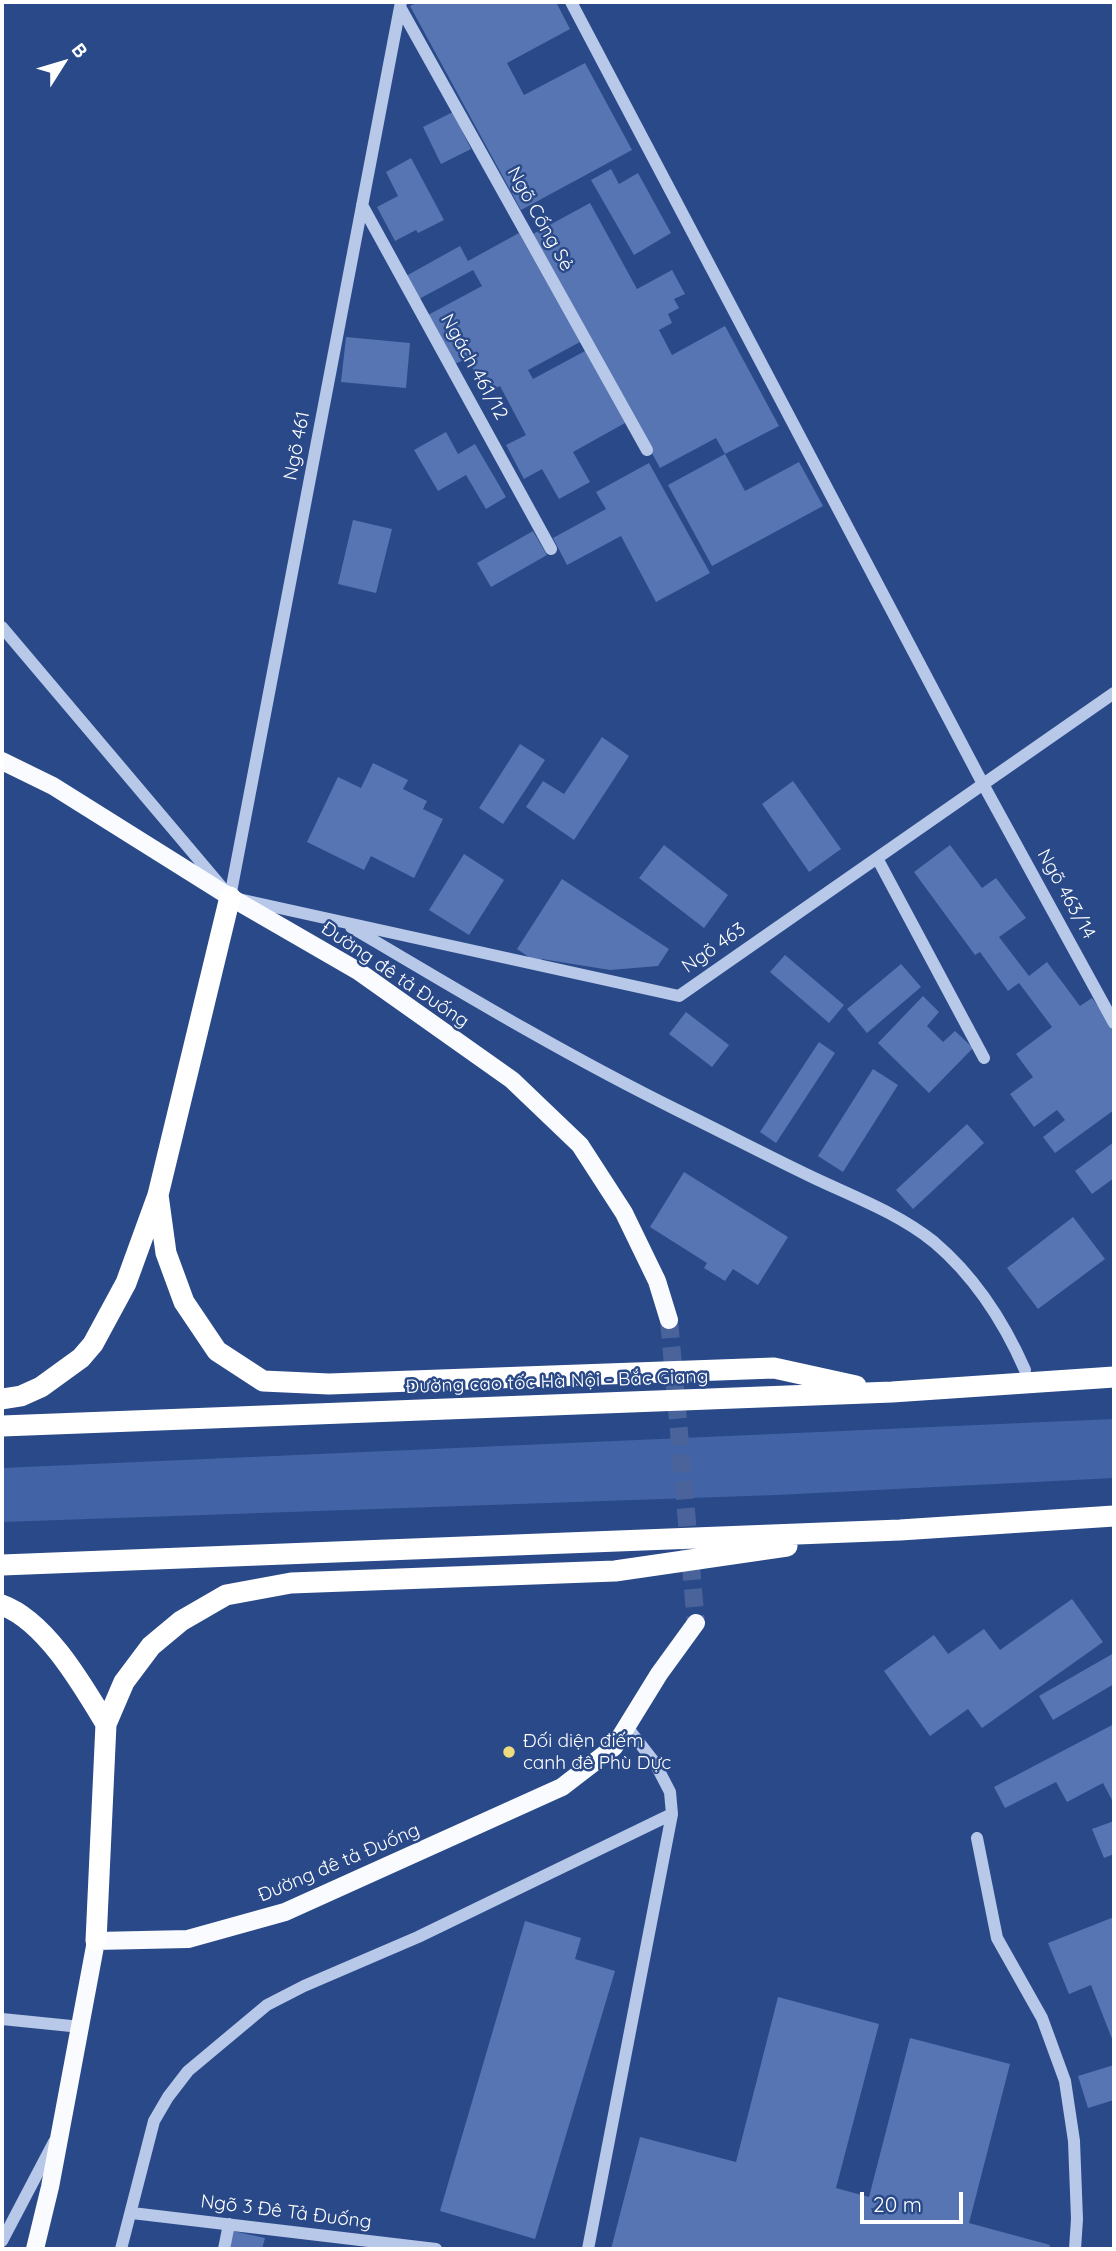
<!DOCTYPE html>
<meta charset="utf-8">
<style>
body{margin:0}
#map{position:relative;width:1116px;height:2251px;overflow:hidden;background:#2a4989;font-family:Quicksand,sans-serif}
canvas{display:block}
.frame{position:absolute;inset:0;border:4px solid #fff;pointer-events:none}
.north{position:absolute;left:28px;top:28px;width:70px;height:70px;-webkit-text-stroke:5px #2a4989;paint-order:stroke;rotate:53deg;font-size:19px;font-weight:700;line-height:28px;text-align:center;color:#fff}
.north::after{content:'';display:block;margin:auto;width:24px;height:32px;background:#fff;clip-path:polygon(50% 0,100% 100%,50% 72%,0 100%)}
.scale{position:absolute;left:860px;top:2192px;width:103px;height:32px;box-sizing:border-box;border:4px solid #fff;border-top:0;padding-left:9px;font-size:21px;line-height:24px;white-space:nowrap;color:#fff;-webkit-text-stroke:5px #2a4989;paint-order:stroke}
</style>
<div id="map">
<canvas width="1116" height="2251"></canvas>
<div class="frame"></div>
<div class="north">B</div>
<div class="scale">20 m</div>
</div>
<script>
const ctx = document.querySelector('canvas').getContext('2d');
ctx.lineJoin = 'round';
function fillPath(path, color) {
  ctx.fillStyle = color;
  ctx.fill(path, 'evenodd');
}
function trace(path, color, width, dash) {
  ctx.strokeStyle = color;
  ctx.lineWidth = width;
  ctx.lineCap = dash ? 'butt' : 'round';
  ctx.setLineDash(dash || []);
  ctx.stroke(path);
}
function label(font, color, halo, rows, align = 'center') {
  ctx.font = font + ' Quicksand,sans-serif';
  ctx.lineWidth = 5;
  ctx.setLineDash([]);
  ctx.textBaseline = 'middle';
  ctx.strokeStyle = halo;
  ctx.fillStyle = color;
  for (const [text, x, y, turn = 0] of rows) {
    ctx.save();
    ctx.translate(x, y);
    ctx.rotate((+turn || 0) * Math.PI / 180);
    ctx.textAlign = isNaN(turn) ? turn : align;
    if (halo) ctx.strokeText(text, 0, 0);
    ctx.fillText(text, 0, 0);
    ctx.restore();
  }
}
const green = new Path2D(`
 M1114,1419v59l-338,17 -774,27v-54z`);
const building = new Path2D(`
 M418,2h138l14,27 -63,34 17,32 61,-32 47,87 -111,60 -111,-204z
 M453,112l18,37 -30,15 -18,-37z
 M411,158l33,62 -26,13 -2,-3 -21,11 -18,-34 21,-11 -12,-24z
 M611,169l8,15 19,-11 33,60 -37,22 -43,-75z
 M590,203l47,86 35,-19 13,24 -11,5 5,9 -11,6 4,9 -13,7 13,25 53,-29 54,100 -54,28 -9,-16 -56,30 -127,-234z
 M519,233l61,109 -52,28 5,9 52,-28 40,72 -52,29 17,30 -31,17 -17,-30 -18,10 -18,-34 20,-10 -26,-49 -14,7 -19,-35 -12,6 -27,-49 54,-29 -9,-16 -54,29 -13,-23 54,-30 8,15z
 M346,337l64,6 -4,45 -65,-6z
 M446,432l12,22 17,-10 31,53 -20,12 -20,-34 -28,16 -24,-41z
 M725,454l20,37 54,-29 24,44 -111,60 -44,-81z
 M649,463l61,110 -54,29 -35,-66 -54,29 -14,-27 53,-29 -10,-17z
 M353,520l39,9 -16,64 -38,-9z
 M533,531l14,24 -56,32 -14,-24z
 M602,737l27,19 -55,84 -48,-33 17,-26 21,13z
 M520,744l25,16 -42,64 -24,-16z
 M373,763l35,17 -5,9 24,12 -4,8 20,10 -29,59 -43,-22 -7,14 -57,-28 31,-65 23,11z
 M793,781l48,68 -32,23 -47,-68z
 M664,845l64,50 -24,33 -65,-50z
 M950,845l32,43 14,-10 30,40 -27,19 30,39 18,-14 33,44 12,-8 22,30v82l-59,43 -12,-16 22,-17 -8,-10 -23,17 -24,-33 23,-17 -17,-23 36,-27 -33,-44 -11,8 -28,-39 -5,3 -61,-83z
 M464,854l40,26 -35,55 -40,-25z
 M562,879l107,70 -11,17 -48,4 -68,-11 -3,5 -22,-15z
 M785,955l59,50 -15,18 -59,-51z
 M901,964l20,23 -54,46 -20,-24z
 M923,996l16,16 -12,14 16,16 12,-11 18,17 -44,45 -51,-50z
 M686,1012l43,33 -17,22 -43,-33z
 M819,1042l16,11 -59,90 -16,-11z
 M873,1069l25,16 -55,87 -25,-16z
 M967,1124l17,19 -71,66 -17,-19z
 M1114,1142v36l-22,16 -17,-23z
 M684,1172l104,65 -30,48 -25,-16 -8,12 -21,-13 3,-5 -57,-36z
 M1073,1217l32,42 -67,50 -31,-41z
 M1072,1599l31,43 -121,86 -14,-19 -38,27 -46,-65 50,-36 14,19 36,-25 16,21z
 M1114,1653v31l-61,36 -14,-24z
 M1114,1724v80l-11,-21 -36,19 -11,-20 -51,26 -11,-21z
 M1114,1821v33l-10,4 -12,-29z
 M1114,1917v127l-23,-59 -22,9 -21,-51z
 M525,1921l56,17 -6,21 40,12 -80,268 -95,-28z
 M778,1997l101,27 -43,164 33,9 41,-159 100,26 -41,159 81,22 -1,4h-438l29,-112 96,25z
 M1114,2065v35l-26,8 -10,-32z
 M233,2231l32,7 -3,11h-33z`);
const majorTunnel = new Path2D(`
 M669,1320l27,303`);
const minor = new Path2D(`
 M571,2l412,782 131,239
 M400,7l247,443
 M362,205l189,344
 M2,627l219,259
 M877,858l107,200
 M230,897l171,-895
 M243,900l436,96 435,-303
 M351,927c108,64 216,129 328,184 45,22 89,45 133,66 42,20 86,36 122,65 40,34 70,80 91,128
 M977,1838l20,100 45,80 23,63 9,60 3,78 -2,30
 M2,2019l79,8
 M132,2213l304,36
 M2,2241l52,-99
 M121,2249l33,-128 14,-24 20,-26 79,-66 37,-19 114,-49 254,-123
 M224,2249l5,-25
 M588,2249l84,-435 -2,-22 -15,-29 -28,-36`);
const major = new Path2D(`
 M2,761l51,25 177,111 128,74 154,109 68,65 44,68 33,68 12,39
 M35,2249l15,-62 46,-246 92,-2 97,-27 277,-125 52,-40 45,-73 37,-51`);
const highway = new Path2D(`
 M158,1195l8,58 18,49 33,49 46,30 66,3 445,-16 82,18
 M2,1399l19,-3 20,-9 40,-29 12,-14 33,-61 32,-88 72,-298
 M2,1426l890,-34 222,-15
 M2,1565l898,-35 214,-14
 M2,1605c44,16 81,81 104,119
 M96,1941l10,-217 18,-42 27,-36 30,-25 45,-26 65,-12 324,-12 172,-25`);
const markers = [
 [509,1752,7,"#efdb7f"]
];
const streetNames = [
 ["Ngõ Cống Sẻ",540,219,61],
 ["Ngách 461/12",474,367,61],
 ["Ngõ 461",297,446,-79],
 ["Ngõ 463/14",1066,894,61],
 ["Ngõ 463",714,948,-35],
 ["Đường đê tả Đuống",395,975,34],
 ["Đường cao tốc Hà Nội - Bắc Giang",557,1382,-2],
 ["Đường đê tả Đuống",339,1863,-23],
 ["Ngõ 3 Đê Tả Đuống",286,2212,7]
];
const poiNames = [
 ["Đối diện điếm",523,1741],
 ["canh đê Phù Dực",523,1763]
];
fillPath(green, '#4264a7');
fillPath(building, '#5675b2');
trace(majorTunnel, '#4a649b', 18, [18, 9]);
trace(minor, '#b7c8e8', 12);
trace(major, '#f9fbfe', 18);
trace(highway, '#fff', 21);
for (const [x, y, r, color] of markers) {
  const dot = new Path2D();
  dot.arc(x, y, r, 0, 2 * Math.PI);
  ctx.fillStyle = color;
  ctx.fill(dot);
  trace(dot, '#2a4989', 2.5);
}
label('19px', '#fff', '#2a4989', streetNames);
label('19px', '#fff', '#2a4989', poiNames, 'left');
</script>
